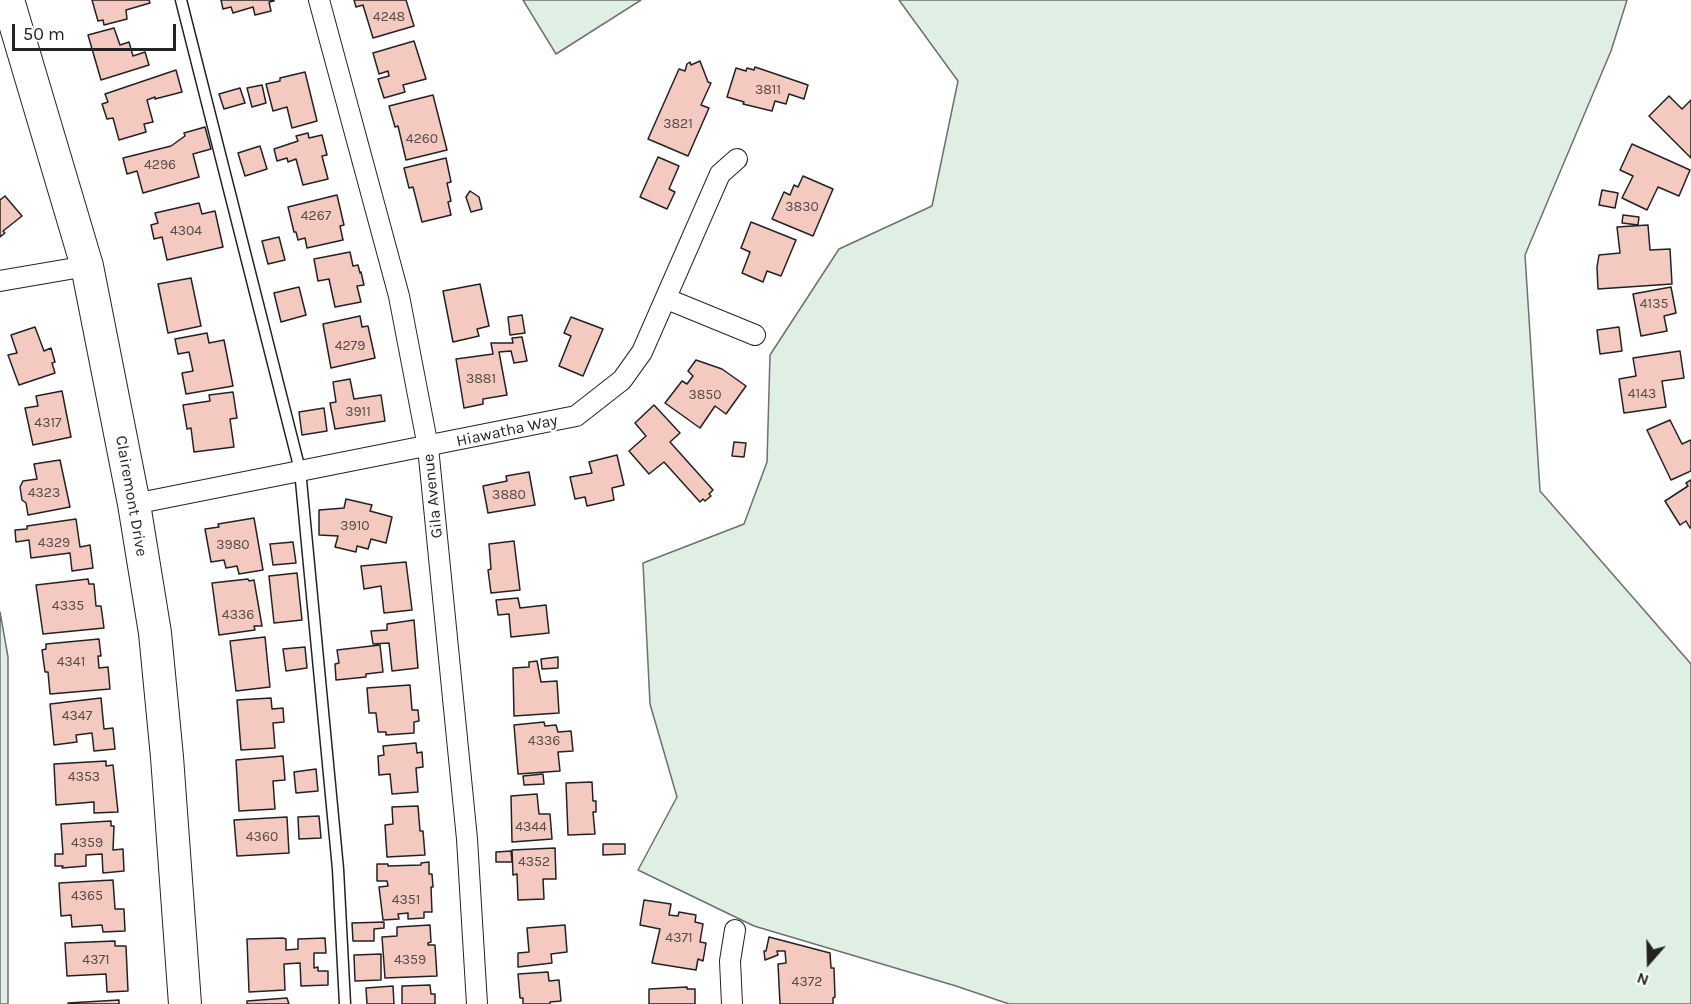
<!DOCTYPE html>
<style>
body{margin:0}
#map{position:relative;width:1691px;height:1004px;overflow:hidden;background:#fff;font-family:Karla,sans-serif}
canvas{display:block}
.north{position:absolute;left:1619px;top:932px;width:60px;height:60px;-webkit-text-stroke:4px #fff;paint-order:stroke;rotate:200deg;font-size:16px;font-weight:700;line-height:24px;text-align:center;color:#222}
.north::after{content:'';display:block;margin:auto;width:21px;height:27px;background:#222;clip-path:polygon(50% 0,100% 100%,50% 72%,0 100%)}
.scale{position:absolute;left:12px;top:24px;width:164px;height:27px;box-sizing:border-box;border:3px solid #222;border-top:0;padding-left:8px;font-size:18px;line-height:21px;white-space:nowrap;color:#222;-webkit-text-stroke:4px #fff;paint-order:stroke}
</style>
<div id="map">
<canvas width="1691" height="1004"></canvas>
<div class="north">N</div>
<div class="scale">50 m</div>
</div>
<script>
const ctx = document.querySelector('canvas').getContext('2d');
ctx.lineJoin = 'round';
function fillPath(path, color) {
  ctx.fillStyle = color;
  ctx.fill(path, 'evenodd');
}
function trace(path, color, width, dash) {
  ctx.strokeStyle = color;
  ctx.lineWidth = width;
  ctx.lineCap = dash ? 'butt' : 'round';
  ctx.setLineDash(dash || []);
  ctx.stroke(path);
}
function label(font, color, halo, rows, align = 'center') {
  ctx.font = font + ' Karla,sans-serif';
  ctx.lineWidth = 4.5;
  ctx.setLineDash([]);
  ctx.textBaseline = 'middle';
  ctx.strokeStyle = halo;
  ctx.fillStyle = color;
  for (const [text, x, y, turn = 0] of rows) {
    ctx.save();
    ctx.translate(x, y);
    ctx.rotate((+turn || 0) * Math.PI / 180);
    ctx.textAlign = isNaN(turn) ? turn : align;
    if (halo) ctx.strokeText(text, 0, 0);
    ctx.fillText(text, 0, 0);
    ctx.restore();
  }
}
const green = new Path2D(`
 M523,0h118l-85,54z
 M899,0h728l-16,51 -86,204 15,236 151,173v340h-682l-53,-18 -202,-60 -116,-56 39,-73 -27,-93 -7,-141 101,-39 23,-62 3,-107 69,-106 93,-43 26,-125z
 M0,612l8,45v347h-8z`);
const building = new Path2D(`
 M92,0h57l1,3 -24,7 1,9 -23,6 -1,-5 -5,1z
 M221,0h53v1l-5,1 2,9 -16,4 -2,-8 -20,6 -2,-6 -8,2z
 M354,0h52l8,26 -41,12 -10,-33 -7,2z
 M114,28l6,17 9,-3 4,14 12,-4 4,13 -48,15 -13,-45z
 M414,41l12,38 -23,6 2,7 -21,6 -6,-19 11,-3 -1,-5 -9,3 -6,-21z
 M700,61l8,21 3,1 -10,22 8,3 -21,48 -40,-17 31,-70 6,2 2,-7 3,-2 1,3z
 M755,67l53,18 -4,14 -15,-5 -3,10 -11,-3 -3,10 -29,-7 1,-2 -17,-5 9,-29 10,3 1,-3 7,2z
 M176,70l6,22 -27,7v-2l-8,3 6,22 -9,2 2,8 -27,8 -6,-22 -6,1 -5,-15 6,-2 -3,-8z
 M305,72l12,49 -25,7 -5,-21 -14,4 -7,-27 14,-3v-3z
 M262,85l4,18 -14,4 -5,-19z
 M240,88l5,15 -21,6 -5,-15z
 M433,95l14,55 -41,10 -8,-34 -3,1 -6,-21z
 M1669,96l13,13 9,-9v58l-42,-42z
 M205,127l6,22 -18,5 6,23 -56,16 -6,-22 -10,3 -4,-16 48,-12 14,-10 -1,-3z
 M308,133l1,5 13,-3 5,20 -5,1 6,23 -25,6 -7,-26 -8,3 -1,-4 -10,3 -3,-12 24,-8 -2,-5z
 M1632,144l58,26 -11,26 -21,-9 -11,23 -25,-12 11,-22 -13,-6z
 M260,146l7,23 -22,7 -7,-23z
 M658,157l21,9 -10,23 6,3 -8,17 -27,-12z
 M446,158l5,24 -4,1 4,18 -3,1 3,13 -29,7 -9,-35 -4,1 -5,-20z
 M803,176l30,13 -20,47 -41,-17 12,-27 6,3 4,-10 4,2z
 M1602,190l16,3 -3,15 -16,-3z
 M470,191l9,6 3,12 -11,3 -5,-15z
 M337,195l7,30 -4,1 3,14 -36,8 -2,-10 -7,2 -2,-8h-2l-6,-25z
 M5,196l17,20 -19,15 2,2 -5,4v-37z
 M199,203l3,11 13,-3 8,36 -56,13 -5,-23 -8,2 -3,-14 7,-2 -3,-10z
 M1623,215l16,2 -1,8 -16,-2z
 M751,222l45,18 -15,36 -14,-5 -4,11 -21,-9 8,-21 -9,-4z
 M1648,225l2,25 20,-1 2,35 -74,5 -1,-22 2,-12 21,-2 -3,-26z
 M279,237l6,23 -17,4 -6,-23z
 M350,252l3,14 5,-1 2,8 1,-1 3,13 -7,1 4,16 -26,5 -6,-28 -11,2 -4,-22z
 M191,278l10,48 -33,7 -10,-49z
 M480,284l9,42 -12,3 2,7 -26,6 -10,-51z
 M299,287l7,28 -25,7 -7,-29z
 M1671,287l5,26 -12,3 3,15 -26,5 -8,-42z
 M522,315l3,18 -15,2 -2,-18z
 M360,316l2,11 6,-1 7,32 -44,10 -8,-44z
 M571,317l32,12 -20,47 -24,-10 12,-30 -7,-3z
 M35,327l9,24 7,-3 4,14 -3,1 3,10 -36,12 -11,-30 9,-2 -6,-18z
 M1619,327l3,24 -22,3 -3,-24z
 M207,333l2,10 15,-3 9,46 -47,8 -4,-21 11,-2 -4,-19 -11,2 -3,-15z
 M522,337l5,24 -13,2 -3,-12 -12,1 8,43 -24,4v5l-19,4 -8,-49 37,-5 -2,-11h22l-1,-5z
 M1680,351l4,27 -22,3 4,26 -42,6 -5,-34 17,-3 -3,-18z
 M696,360l26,9 24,17 -20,28 -11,-8 -15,22 -35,-25 17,-22 5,3 6,-8 -5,-5z
 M350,379l4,20 27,-4 4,26 -50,8 -5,-26 6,-1 -3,-20z
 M62,391l9,46 -38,8 -8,-37 13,-2 -2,-10z
 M233,392l4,26 -7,1 4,28 -40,5 -3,-24 -4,1 -4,-24 27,-4 -1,-6z
 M654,405l26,28 -10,9 43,48 -4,4 2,2 -6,5 -2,-2 -3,3 -36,-40 -15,12 -20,-23 17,-15 -11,-13z
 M324,408l3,23 -25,4 -3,-23z
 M1670,420l12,24 9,-4v31l-20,9 -24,-50z
 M734,442l12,1 -2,14 -12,-1z
 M617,455l7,30 -12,3 2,12 -27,6 -2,-9 -10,2 -5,-22 22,-4 -3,-11z
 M60,460l10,47 -42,8 -2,-12 -4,-3 -2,-13 3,-6 14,-2 -3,-15z
 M529,472l6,33 -47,8 -5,-27 24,-5 -1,-5z
 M1691,480v48h-1l-4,-7 -6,4 -15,-24 23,-15 -2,-3z
 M346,499l26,6 -2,6 22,6 -6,26 -15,-4 -3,10 -11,-3 -1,6 -21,-5 3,-11 -19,-1v-25l25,-2z
 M254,518l9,52 -24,4 -2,-8 -11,2 -2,-8 -13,2 -6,-33 14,-2 -1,-3z
 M76,519l4,28 10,-2 3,23 -21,3 -2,-18 -39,5 -2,-18 -13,2 -1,-12 12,-1v-3z
 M514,541l6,49 -29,3 -3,-23 3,-1 -2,-25z
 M293,542l3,21 -23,2 -3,-21z
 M406,562l6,48 -28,3 -3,-27 -17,3 -3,-23z
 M297,573l5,47 -28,3 -5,-47z
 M88,579l1,5h5l2,22h5l3,22 -61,6 -7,-49z
 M248,579l1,2 5,-1 8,46h-8l1,4 -36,5 -7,-52z
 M518,598l2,10 26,-3 3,28 -38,4 -2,-23 -11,1 -2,-15z
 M414,620l4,48 -26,3 -3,-28 -16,1 -2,-13 16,-1v-6z
 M265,637l5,50 -34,4 -6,-50z
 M99,639l2,17h-3l1,12 9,-1 2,22 -60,5 -2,-22h-3l-3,-22 4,-1v-5z
 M380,645l3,27 -17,2v3l-30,3 -1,-16 4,-1 -2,-13z
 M305,647l2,21 -21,3 -3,-22z
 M558,657v11l-16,1 -1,-10z
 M537,661l4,21 16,-1 2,32 -45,3 -1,-48 16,-1v-5z
 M410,685l2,25h6l1,11 -5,1v11l-28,2v-3h-8l-2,-19h-7l-2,-25z
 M101,698l3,31 9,-1 2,21 -21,2 -2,-18 -16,2 1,7 -23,3 -4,-41z
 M271,698l1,11 11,-1 1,14 -11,1 2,25 -34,2 -4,-50z
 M544,722l1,4 11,-1 2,7 13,-1 2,20 -15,1 2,19 -42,3 -4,-49z
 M416,743l1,10 5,-1 1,15 -7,1 2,24 -26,2 -2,-20 -11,1 -1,-19 6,-1 -1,-9z
 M283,756l2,24 -12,1 2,28 -36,2 -3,-51z
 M106,761v5l7,-1 5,47 -24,1v-11l-38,3 -2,-41z
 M316,769l2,22 -22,2 -2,-21z
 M543,774l1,10 -20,1 -1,-9z
 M592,782l1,19h3v11h-3l2,22 -27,1 -2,-52z
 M537,794l2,20h11l2,25 -40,3 -1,-46z
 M418,806l2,25h3l2,24 -38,2 -2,-32 8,-1 -1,-17z
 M319,816l2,22 -22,1 -1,-22z
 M287,817l2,36 -52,3 -3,-36z
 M111,821v5h3l-1,24 10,-1 1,22 -21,2 -1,-19 -16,1v11l-24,2 1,-2h-8v-12h8l-2,-30z
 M603,844h22v10l-22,1z
 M555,848l1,31h-13l1,20 -26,1 -1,-26 -4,1 -1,-25z
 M511,851l1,11h-16v-10z
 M429,862v12h3l1,13h-2l1,25h-8v6l-16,1v-6l-10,1 1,5 -16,1 -4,-33 9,-1 -1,-5h-10v-17h11v2l33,-1v-2z
 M113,880l2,29h9l1,22 -22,1 -1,-7 -30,2 -1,-12 -10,1 -2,-33z
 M644,900l27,4 -2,11 9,1 1,-4 17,3 -1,7 8,2 -3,18 6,1 -3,18 -5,-2 -2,11 -44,-7 8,-34 -20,-4z
 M384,922v6l-10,1v12h-21l-1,-18z
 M430,925l1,17 -3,1v2h7l2,31 -52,2 -3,-41 15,-1v-9z
 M565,925l2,27 -16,2 1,9 -34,4v-14l11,-1 -2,-24z
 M769,937l61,16 1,15h3l1,29 -2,1v6h-53l-2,-40 8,-1 -1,-12h-8l1,4 -13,5 -1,-9h2z
 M283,938l3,1v11l12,-1v-10l27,-1 1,15h-12v15l4,-1v4h10v14l-27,1 -1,-23 -16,1 1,26 -36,2 -2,-53z
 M115,941v5h11l2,45 -21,1 -1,-18 -39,2 -2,-33z
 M381,954v26l-26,1 -1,-26z
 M548,972l1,9 10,-1 2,21 -11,1v2h-27v-6h-3l-2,-24z
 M430,985l1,9h4v10h-33v-18z
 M393,986l1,18h-27l-1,-16z
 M687,987v2h8v15h-46v-15z
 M287,998l2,6h-42v-3z
 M119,1000v4h-51v-1z`);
const service = new Path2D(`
 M181,0l119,470 38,399 7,135`);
const minor = new Path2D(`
 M319,0l80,296 29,151 39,392 10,165
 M0,281l87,-15
 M667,299l88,36
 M134,504l442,-88 46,-36 20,-28 78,-178 17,-15
 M732,1004l-2,-43 5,-31`);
const primary = new Path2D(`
 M8,0l79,266 47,238 21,129 12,124 18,247`);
const numberNames = [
 ["4248",389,17],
 ["3811",768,90],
 ["3821",678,124],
 ["4260",422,139],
 ["4296",160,165],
 ["3830",802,207],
 ["4267",316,216],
 ["4304",186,231],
 ["4135",1654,304],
 ["4279",350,346],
 ["3881",481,379],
 ["4143",1642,394],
 ["3850",705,395],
 ["3911",358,412],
 ["4317",48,423],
 ["4323",44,493],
 ["3880",509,495],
 ["3910",355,526],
 ["4329",54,543],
 ["3980",233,545],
 ["4335",68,606],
 ["4336",238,615],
 ["4341",71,662],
 ["4347",77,716],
 ["4336",544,741],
 ["4353",84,777],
 ["4344",531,827],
 ["4360",262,837],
 ["4359",87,843],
 ["4352",534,862],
 ["4365",87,896],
 ["4351",406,900],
 ["4371",679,938],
 ["4371",96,960],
 ["4359",410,960],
 ["4372",807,982]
];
const streetNames = [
 ["Hiawatha Way",507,431,-12],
 ["Clairemont Drive",131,496,80],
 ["Gila Avenue",433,496,-96]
];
fillPath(green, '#e0efe3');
trace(green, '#6f6f6f', 1.5);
fillPath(building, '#f3c9c0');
trace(building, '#222', 1.5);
trace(service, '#222', 13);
trace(minor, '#222', 22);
trace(primary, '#222', 34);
trace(service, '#fff', 10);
trace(minor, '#fff', 20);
trace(primary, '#fff', 32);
label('14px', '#564c4a', null, numberNames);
label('16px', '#222', '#fff', streetNames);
</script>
